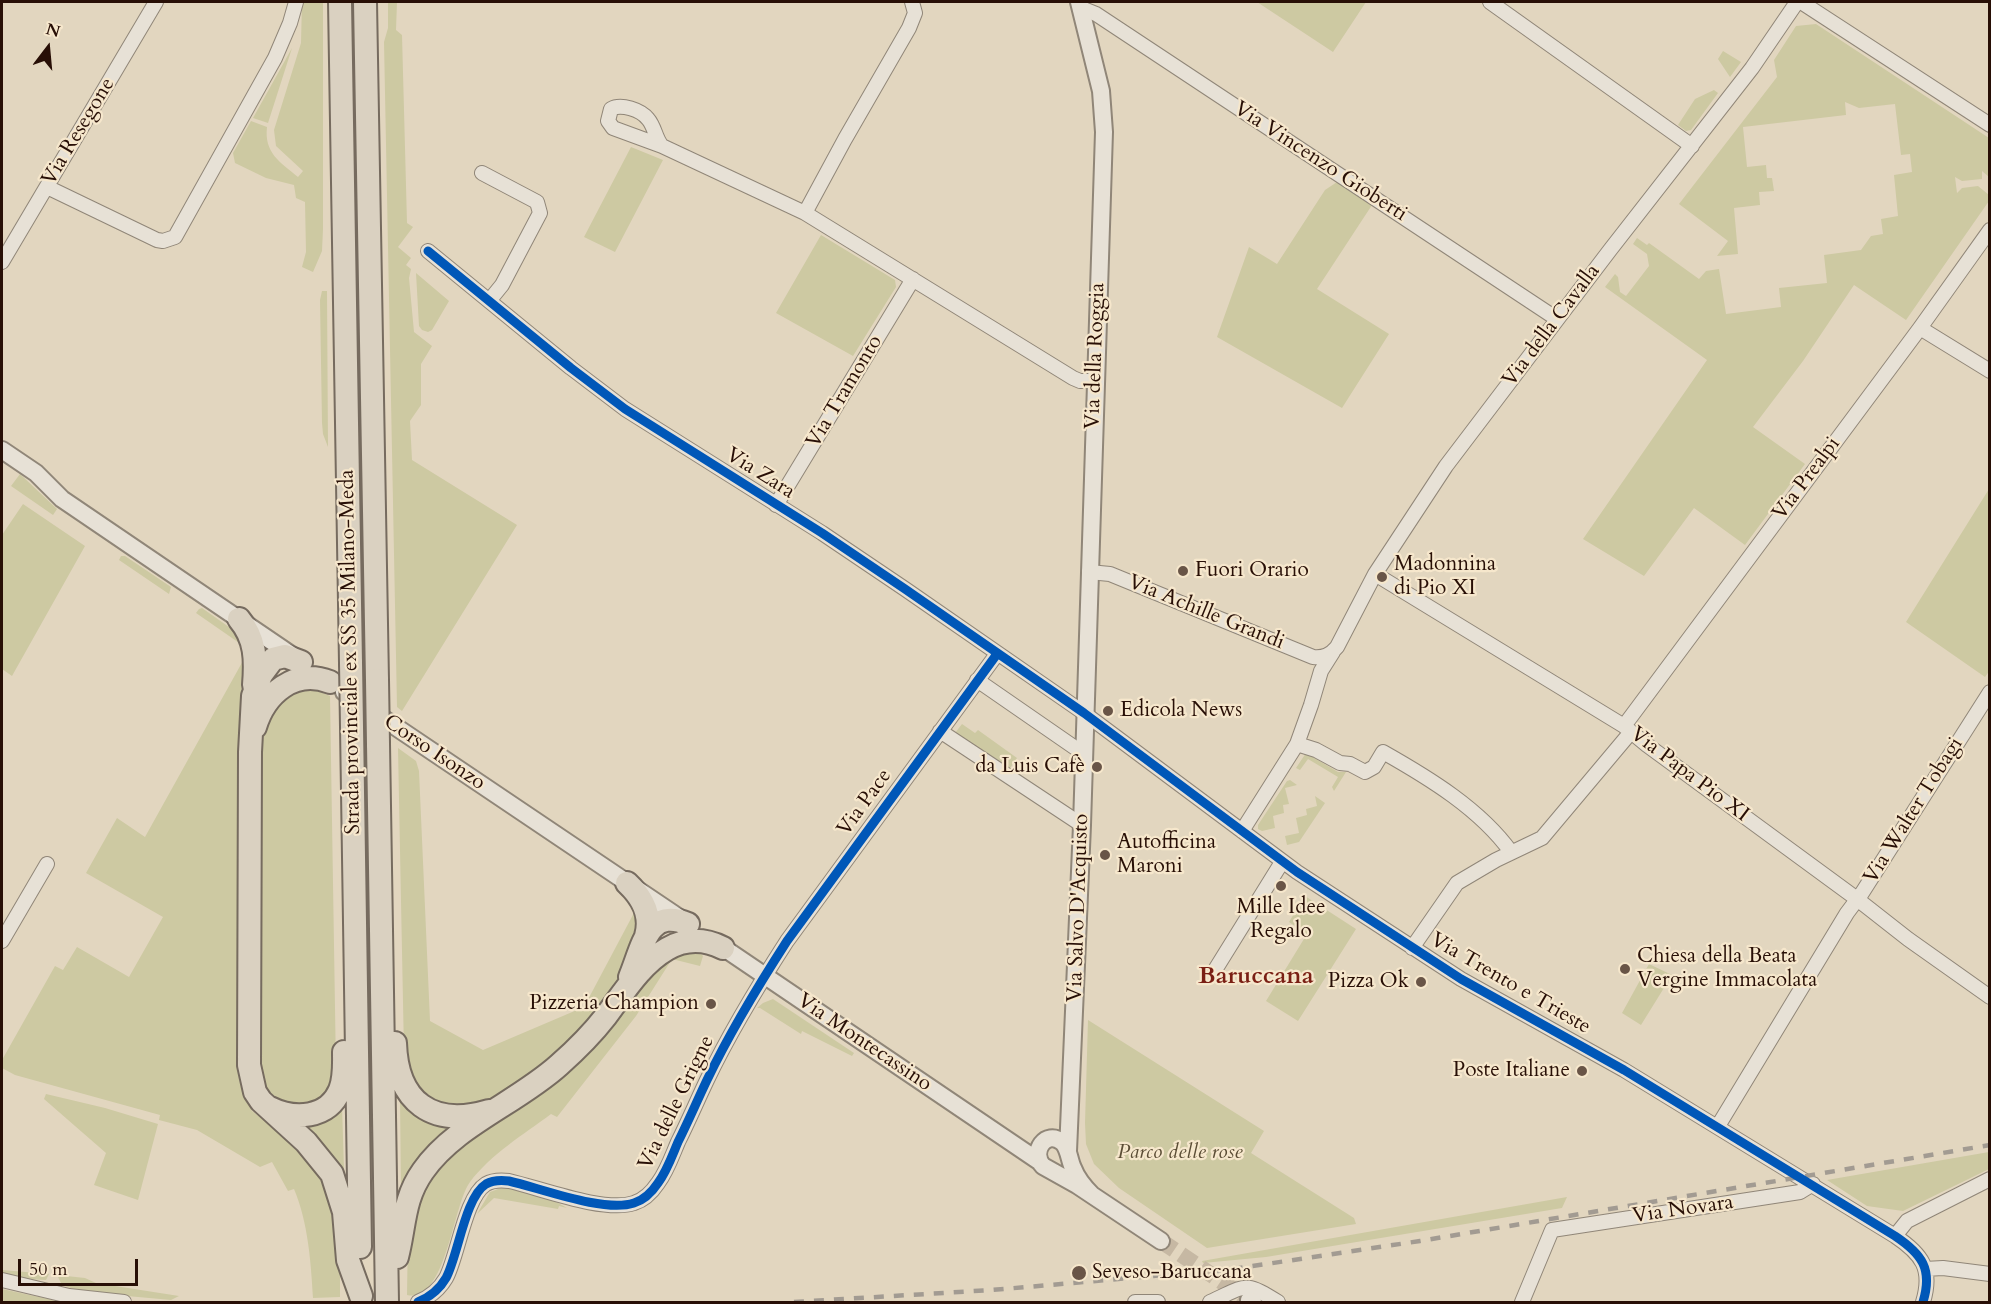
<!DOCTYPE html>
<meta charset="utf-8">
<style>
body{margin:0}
#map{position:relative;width:1991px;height:1304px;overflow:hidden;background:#e2d6bf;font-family:Cardo,serif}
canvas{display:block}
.frame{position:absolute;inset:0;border:3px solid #280f06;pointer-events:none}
.north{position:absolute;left:18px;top:18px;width:60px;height:60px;-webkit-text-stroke:4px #f6e7cc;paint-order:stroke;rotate:16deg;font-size:16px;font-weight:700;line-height:24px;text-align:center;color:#280f06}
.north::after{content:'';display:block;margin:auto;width:21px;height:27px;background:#280f06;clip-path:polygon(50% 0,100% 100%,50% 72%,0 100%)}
.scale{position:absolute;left:18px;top:1259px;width:120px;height:27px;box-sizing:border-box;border:3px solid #280f06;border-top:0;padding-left:8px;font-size:18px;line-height:21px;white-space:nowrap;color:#280f06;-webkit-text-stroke:4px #f6e7cc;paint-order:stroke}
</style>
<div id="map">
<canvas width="1991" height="1304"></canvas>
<div class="frame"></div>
<div class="north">N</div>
<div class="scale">50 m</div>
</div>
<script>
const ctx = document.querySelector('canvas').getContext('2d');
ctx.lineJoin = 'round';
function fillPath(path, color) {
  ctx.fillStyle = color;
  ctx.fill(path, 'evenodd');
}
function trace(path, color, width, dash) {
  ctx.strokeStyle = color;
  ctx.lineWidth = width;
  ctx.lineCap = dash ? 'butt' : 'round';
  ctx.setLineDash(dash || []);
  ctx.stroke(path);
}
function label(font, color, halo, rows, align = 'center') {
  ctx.font = font + ' Cardo,serif';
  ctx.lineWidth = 4.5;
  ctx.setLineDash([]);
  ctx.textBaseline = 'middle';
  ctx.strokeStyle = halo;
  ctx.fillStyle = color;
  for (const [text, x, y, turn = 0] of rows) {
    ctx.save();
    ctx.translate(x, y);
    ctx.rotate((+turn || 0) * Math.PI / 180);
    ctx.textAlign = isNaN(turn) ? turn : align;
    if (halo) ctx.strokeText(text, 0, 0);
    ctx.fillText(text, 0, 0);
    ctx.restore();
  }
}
const green = new Path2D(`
 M302,2h21v227l-1,22 -9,21 -11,-5 4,-15 -1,-50 -9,-4 -2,-13 -28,-7 -31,-15 -2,-10 18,-32 16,6c-3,26 13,35 31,50l5,-6 -27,-25 -2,-16 27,-87z
 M388,2h9l-1,28 6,5 5,188 6,4 -15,20 13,11 -5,7 5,4 -2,9 5,54 18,14 -11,18v41l-11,16 2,39 105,65 -115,186 -5,-4 -13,-665 4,-14z
 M1257,2h109l-33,50z
 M1816,24l173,114v39l-7,-6v8l-20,2 -7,-4 2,16 5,-5 16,-2 11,9v6l-83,119 -52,-35 -51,76 -50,66 52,37 -60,81 -51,-37 -50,68 -61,-37 124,-179 -102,-73 10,-13 3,3 2,15 6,4 23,-30 -2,-12 -14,-10 4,-6 10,7 2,-2 50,36 7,-8 13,-2 7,45 55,-7 -2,-19 48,-5 -3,-28 37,-5 10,-14 12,-2 -2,-15 17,-3 -4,-41 18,-3 -2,-18 -9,1 -6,-51 -36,4 -14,-6 1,13 -103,12 4,40 19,-2 1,13h5l2,13 -15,1 1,13 -26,3 4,46 -21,2 11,-15 -49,-37 98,-127 -3,-17 22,-34z
 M292,48l-24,75 -15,-5z
 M1723,51l18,11 -11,15 -12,-18z
 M1714,90l4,3 -27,37 -5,1 -8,-6 17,-26z
 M631,147l32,13 -48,92 -31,-15z
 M1337,182l35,23 -55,84 72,45 -47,74 -125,-71 32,-90 28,17 48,-74z
 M821,235l74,45 1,7 -43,69 -77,-43z
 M416,273l33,28 -17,29 -4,2 -6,-2 -3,-4z
 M322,291h5l1,156 -5,-13 -1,-11 -2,-123z
 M20,474l37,35 -4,6 -42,-29z
 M1989,489l1,181 -5,7 -79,-55z
 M23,504l62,42 -73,130 -10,-7v-134z
 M121,556h4l46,31 -2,7 -50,-34z
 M202,608l34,24 9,15 -49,-34 3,-4z
 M244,659l2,9 -9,93 2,316 3,12 10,22 49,39 30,42 9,60v45l-27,1c-2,-36 -5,-76 -19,-109l-6,2 -16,-29 -12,5 -63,-37 -38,-10 1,-5 -145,-40 -13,-7v-8l53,-94 8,4 14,-23 52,30 34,-60 -77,-44 31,-55 28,19z
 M313,689l17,7 6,374 -6,22 -22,15c-32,-6 -38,-2 -49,-36l2,-322 7,-30 5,-10 24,-19z
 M962,724l13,9 3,-3 39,28 -9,13 -53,-38z
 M398,748l18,13 3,10 11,250 53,29 101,-43 51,-96 5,8c-5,15 -8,33 -15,48 -22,48 -118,149 -174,142 -11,-1 -24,-10 -34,-15l-13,-41z
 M1306,753l32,19h8l-12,19 -2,-4 6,-10 -30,-18 -8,11 -4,-2z
 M1290,780l7,5 -12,3 4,16 -6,1 1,8 -11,3 2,12 -13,3 -4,-2v-4l29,-44z
 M1315,796l10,7 -26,39 -12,3 -2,-9 14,-3 -3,-15 11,-3 -1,-6 11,-3z
 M1305,896l51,33 -58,92 -32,-20 41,-67 -18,-12z
 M673,952h26l4,4 -3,10 -28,-7 -36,57 -79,101 -6,-3c-28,21 -60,40 -81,68 -17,22 -24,122 -63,113l1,-63 24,-63 50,-40 23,-11 30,-19 31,-25 85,-101z
 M1649,964l23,11 -31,50 -19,-12z
 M773,999l81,54 -2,3 -50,-25 -1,3 -41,-26h-3l6,-5z
 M1088,1020l176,111 -13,22 103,65 2,6 -149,24 -88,-60 -25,-24 -8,-20 -1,-21z
 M46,1094l59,14 53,16 -20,76 -44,-15 12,-32 -62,-54z
 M400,1097l59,26 -58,66z
 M342,1105l2,65 -6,1 -42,-49z
 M1989,1152v17l-86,42 -36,-5 -40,-26z
 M501,1188c21,2 47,8 66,20l-8,-2 -1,3 -64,-11 -17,16 13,-22z
 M1567,1197l-5,11 -296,49 -63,6 -1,-2z
 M2,1270l47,4 -3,6 -21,-1 -23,-6z
 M57,1275l28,3 11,5 83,13 -8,4 -88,-8 -21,-7z
 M2,1289l60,13h-60z`);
const tertiaryTunnel = new Path2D(`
 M1161,1241l88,59`);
const minor = new Path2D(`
 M1490,2l202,144
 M1801,2l189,123
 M1081,8l15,6 461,305
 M662,146l-49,-18 -5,-7 3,-12c10,-6 30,1 37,10 7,8 7,19 14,27l143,67 268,165 7,3h15
 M482,173l55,29 3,11 -38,72 -13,16
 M47,187l110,53 6,1 12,-4 100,-179 15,-35 6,-21
 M805,213l40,-74 64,-111 6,-15 -3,-11
 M428,251l143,117 54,41 197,124 83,56 179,124 213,159 164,107 163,91 271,166c27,18 38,33 28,66
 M2,262l154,-260
 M1920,328l70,43
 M776,505l137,-226
 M1089,572l21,2 203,83c11,1 17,-2 24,-10l38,-73 71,-108 164,-216 142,-182 45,-66
 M1375,574l249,152 23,19 210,154 51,40 82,58
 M977,680l107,74
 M1624,726l296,-398 70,-98
 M940,731l142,94
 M1297,744l14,-39 10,-34 12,-19
 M1242,831l55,-87 19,6 24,13 10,1 15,8 9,-5 9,-15c46,26 97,57 128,100
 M2,941l45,-77
 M1412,948l45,-65 39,-23 46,-22 89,-106
 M1215,970l67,-108
 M1718,1126l129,-213 15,-20 128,-201
 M1895,1236l12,-15 83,-42
 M1925,1269l18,-1 47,6
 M2,1280l67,16 55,6
 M418,1302c12,-5 21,-12 28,-24 12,-22 19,-81 40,-94 7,-4 15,-4 23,-3 31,7 95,32 125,22 10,-3 18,-11 24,-20 9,-12 14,-27 20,-41 10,-20 19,-41 29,-62 23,-48 51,-94 80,-139l210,-287
 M1135,1302h23
 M1210,1302c36,-16 33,-22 68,0
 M1522,1302l30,-72 248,-38 13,-8`);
const tertiary = new Path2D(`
 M2,450l34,23 26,26 234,159
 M344,692l340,229
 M715,942l325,220
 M1068,1151l14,-326 22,-693 -3,-41 -22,-89
 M1092,1195c-8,-8 -15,-16 -19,-27 -4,-8 -4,-20 -11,-26 -16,-13 -32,10 -19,24l34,19 84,56
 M1249,1300l4,2`);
const trunk = new Path2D(`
 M340,2l11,661
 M365,2l12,678
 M239,619c17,20 17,41 15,66
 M301,662l-16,-6 -12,3 -12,16 -8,21 -3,56 -1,313 6,27 6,9 45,41 26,32 12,38 4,48 13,36
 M255,727c10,-33 39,-59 75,-45
 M352,727l8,520
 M378,744l9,558
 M627,883c16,15 25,32 19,53
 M630,977c12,-28 17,-71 58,-53
 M395,1043c2,59 37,85 94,68
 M270,1108c24,12 58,11 70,-18 5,-12 4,-25 4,-38
 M397,1257c8,-31 6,-58 26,-86 32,-46 94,-68 136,-106 17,-15 33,-31 47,-49 18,-24 35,-52 61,-67 19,-11 38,-10 56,-1`);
const rail = new Path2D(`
 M794,1302l198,-12 241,-21 187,-28 570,-96`);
const trunkBridge = new Path2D(`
 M351,663l1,64
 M377,680l1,64`);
const cycleway = new Path2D(`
 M428,251l143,117 54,41 197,124 83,56 179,124 213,159 164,107 163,91 271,166c27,18 38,33 28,66
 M418,1302c12,-5 21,-12 28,-24 12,-22 19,-81 40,-94 7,-4 15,-4 23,-3 31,7 95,32 125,22 10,-3 18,-11 24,-20 9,-12 14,-27 20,-41 10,-20 19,-41 29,-62 23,-48 51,-94 80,-139l210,-287`);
const markers = [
 [1183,571,6,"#695547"],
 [1382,577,6,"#695547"],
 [1108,711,6,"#695547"],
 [1097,767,6,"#695547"],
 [1105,855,6,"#695547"],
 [1281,886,6,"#695547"],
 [1625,969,6,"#695547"],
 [1421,982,6,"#695547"],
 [711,1004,6,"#695547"],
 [1582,1071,6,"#695547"],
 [1079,1273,8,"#695547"]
];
const streetNames = [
 ["Via Resegone",79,132,-59],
 ["Via Vincenzo Gioberti",1320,162,33],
 ["Via della Cavalla",1552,326,-53],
 ["Via della Roggia",1096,356,-88],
 ["Via Tramonto",845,392,-59],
 ["Via Zara",760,474,32],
 ["Via Prealpi",1807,479,-53],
 ["Via Achille Grandi",1206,613,22],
 ["Strada provinciale ex SS 35 Milano-Meda",351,652,-91],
 ["Corso Isonzo",434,753,34],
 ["Via Papa Pio XI",1689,775,37],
 ["Via Pace",865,803,-54],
 ["Via Walter Tobagi",1914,811,-58],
 ["Via Salvo D'Acquisto",1079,908,-88],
 ["Via Trento e Trieste",1510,984,30],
 ["Via Montecassino",864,1043,34],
 ["Via delle Grigne",677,1103,-64],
 ["Via Novara",1683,1210,-8]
];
const poiNames = [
 ["Madonnina",1394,565],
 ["di Pio XI",1394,589],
 ["Fuori Orario",1195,571],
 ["Edicola News",1120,711],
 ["da Luis Cafè",1085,767,"right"],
 ["Autofficina",1117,843],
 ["Maroni",1117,867],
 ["Mille Idee",1281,908,"center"],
 ["Regalo",1281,932,"center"],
 ["Chiesa della Beata",1637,957],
 ["Vergine Immacolata",1637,981],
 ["Pizza Ok",1409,982,"right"],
 ["Pizzeria Champion",699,1004,"right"],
 ["Poste Italiane",1570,1071,"right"],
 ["Seveso-Baruccana",1092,1273]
];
const parkNames = [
 ["Parco delle rose",1180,1153]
];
const quarterNames = [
 ["Baruccana",1256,977]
];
fillPath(green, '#cdc9a2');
trace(tertiaryTunnel, '#c6b8a3', 16, [16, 8]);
trace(minor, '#908678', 16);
trace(tertiary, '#908678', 20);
trace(trunk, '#766b5f', 26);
trace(minor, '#e7e1d6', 14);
trace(tertiary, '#e7e1d6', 16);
trace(trunk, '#dad1c1', 22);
trace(rail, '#a29b92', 4.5, [10, 10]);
trace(trunkBridge, '#766b5f', 26, []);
trace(trunkBridge, '#dad1c1', 22);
trace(cycleway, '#0057b8', 9);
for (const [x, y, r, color] of markers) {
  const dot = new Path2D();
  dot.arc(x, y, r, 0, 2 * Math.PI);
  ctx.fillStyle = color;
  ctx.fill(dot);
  trace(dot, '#f6e7cc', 2);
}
label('21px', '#280f06', '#f6e7cc', streetNames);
label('21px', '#280f06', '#f6e7cc', poiNames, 'left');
label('italic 21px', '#5b4d35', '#f6e7cc', parkNames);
label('bold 24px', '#7a1f14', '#f6e7cc', quarterNames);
</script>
